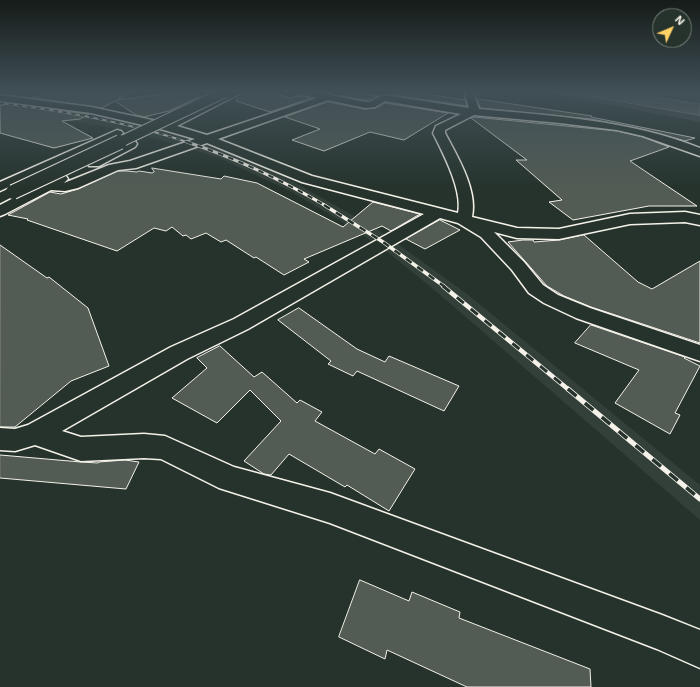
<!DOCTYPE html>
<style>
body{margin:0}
#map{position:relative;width:700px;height:687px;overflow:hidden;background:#26332d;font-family:Mali,sans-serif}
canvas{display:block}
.north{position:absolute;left:652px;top:8px;width:40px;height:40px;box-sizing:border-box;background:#26332d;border:1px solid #787f78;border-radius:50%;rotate:46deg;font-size:11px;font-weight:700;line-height:16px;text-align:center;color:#f4f1e8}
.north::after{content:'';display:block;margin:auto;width:14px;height:18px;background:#ffd166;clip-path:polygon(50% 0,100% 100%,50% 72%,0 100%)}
</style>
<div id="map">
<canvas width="700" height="687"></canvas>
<div class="north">N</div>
</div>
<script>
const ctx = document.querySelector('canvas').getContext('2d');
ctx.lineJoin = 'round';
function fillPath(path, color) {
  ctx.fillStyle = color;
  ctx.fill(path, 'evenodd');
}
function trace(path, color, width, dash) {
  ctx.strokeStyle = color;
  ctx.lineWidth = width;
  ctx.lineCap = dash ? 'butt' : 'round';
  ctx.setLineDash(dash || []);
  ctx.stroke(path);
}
const built = new Path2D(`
 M0,100l44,5 65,11 54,13 35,11 -16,6 -58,-16 -124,-21z
 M204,143l81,34 92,52 89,64 234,192v35l-262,-227 -54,-44 -48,-31 -48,-28 -67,-31 -32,-11z`);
const green = new Path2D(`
 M542,92h24l134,23v7z
 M624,92h76v12z`);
const water = new Path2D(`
 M566,92h58l76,12v11z`);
const building = new Path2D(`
 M52,92h81l-16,8 61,-8h20l1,5 -30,14 -25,6 -8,-2 -21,-14 -13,7 -70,-10z
 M244,92h24l22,6 9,-2 12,2 -41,14 -34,-11 2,-5z
 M352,92h4l22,4 -13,4 -22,-4z
 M398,92h16l51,8 2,6 -74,-11z
 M479,99l113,17 -1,1 104,21 -10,3 -39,-11 -55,-11 -111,-11 -2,-7z
 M328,102l37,7 11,-1 9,-5 63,10 -44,27 -34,-8 -46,19 -32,-11 28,-11 -35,-12z
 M9,104l80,10 -9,5 -18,2 31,17 -39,10 -54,-15v-27z
 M474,117l143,14 26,6 26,10 -39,14 67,45h-48l-76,14 -24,-18 13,-2 -46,-40h11l-56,-42z
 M152,168l69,11 3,-3 33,7 86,44 30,-25 47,12 -29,17 -9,-5 -78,33 5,3 -25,13 -28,-18 -2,1 -28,-18 -5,2 -15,-9 -15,6 -5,-4 -3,1 -11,-9 -6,4 -12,-3 -37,23 -90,-31 1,-1 -20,-4 42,-23 11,2 17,-5 40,-18h8l11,1 2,-1 13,2 2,-1z
 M440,220l20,10 -35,19 -19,-10z
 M584,235l54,47 14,7 48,-28v82l-109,-36 -27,-11 -17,-10 -39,-44 15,-2h10l1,2 25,-2z
 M0,245l47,33 2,-1 39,31 21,58 -38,15 -56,46h-15z
 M299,308l58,41 28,13 4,-6 70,30 -15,25 -87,-40 -4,5 -25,-12 3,-3 -53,-41z
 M591,325l94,32 -1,1 16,8 -25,47 5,2 -10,19 -55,-31 24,-33 -64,-27z
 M220,346l34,31 8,-5 35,31 3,-3 22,12 -7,9 60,33 4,-5 36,20 -26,42 -42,-26 -2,2 -56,-33 -18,21 -7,-1 -20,-13 37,-40 -31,-31 -33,33 -45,-25 35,-30 -10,-10z
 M0,455l81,7 17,1 1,-1 26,-2 14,2 -13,27 -126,-11z
 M360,580l49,21 3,-9 48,20 -1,6 131,51 1,18h-124l-80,-37 -2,9 -46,-22z`);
const minor = new Path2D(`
 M231,92h12l-66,34 30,9 110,-37 -19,-4 -2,-2h19l50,10h4l15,-7 85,13 -4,-14 2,-2h6l6,17c75,7 150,11 221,39v8l-57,-20 -26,-6 -57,-7 -86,-8 -29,15v3c12,23 33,57 27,84l45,11 42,1 71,-15 55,-2 15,3v10l-15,-3 -55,2 -71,15 -42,-1 -23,-6 30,30 19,23 15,10 32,13 110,37v16l-124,-43 -32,-15 -15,-10 -17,-23 -31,-33 -23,-14 -18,-5 -192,111 -61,30 -125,72 19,6 63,-3 21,2 69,31 96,26 332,122 38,15v38l-43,-19 -327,-126 -111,-35 -58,-29 -17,-1 -63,3 -46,-16 -20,6 -15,-1v-22l15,1 13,-4 143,-78 63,-28 190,-105 -122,-32 -95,-39 -71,25 -18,2 -40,18 -13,3 -14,-1 -46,24 -5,2v-11l56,-29 5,-1 5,1 2,3 -4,4 45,-18 21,-4 65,-22 -31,-9 -73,-17 -91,-12v-6l91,12 75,16zM328,100l37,8 10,-1 10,-6 76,13 -25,12 -3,7c10,20 30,58 25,80l-146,-37 -94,-37z
 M117,130l4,1 2,2 -2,2 -121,56v-9z
 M131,140l4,1 2,3 -2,3 -36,19h-10l-1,-3 1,-3z`);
const railFar4 = new Path2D(`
 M0,103c64,8 128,19 190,40`);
const railFar3 = new Path2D(`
 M187,142c48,16 95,38 139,64`);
const railFar2 = new Path2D(`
 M324,205l59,37 62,45`);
const railFar1 = new Path2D(`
 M443,286l126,104`);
const rail = new Path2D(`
 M568,389l132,110`);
const minorBridgeFar1 = new Path2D(`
 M118,143l107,-51`);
const minorBridge = new Path2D(`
 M13,192l107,-50`);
fillPath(built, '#333f39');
fillPath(green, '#414b45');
fillPath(water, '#676f68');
trace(water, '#9fa39b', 1);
fillPath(building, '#525c55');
trace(building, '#f4f1e8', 1);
trace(minor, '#f4f1e8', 3);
fillPath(minor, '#26332d');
trace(railFar4, '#f4f1e8', 2);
trace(railFar3, '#f4f1e8', 3);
trace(railFar2, '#f4f1e8', 3.5);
trace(railFar1, '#f4f1e8', 4.5);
trace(rail, '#f4f1e8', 5);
trace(railFar4, '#26332d', 1.5, [4.5]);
trace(railFar3, '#26332d', 2, [5.5]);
trace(railFar2, '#26332d', 2.5, [7]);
trace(railFar1, '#26332d', 3, [9]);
trace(rail, '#26332d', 3.5, [11]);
trace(minorBridgeFar1, '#f4f1e8', 12, []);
trace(minorBridge, '#f4f1e8', 16, []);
trace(minorBridgeFar1, '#26332d', 10);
trace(minorBridge, '#26332d', 14);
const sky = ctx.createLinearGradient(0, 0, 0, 188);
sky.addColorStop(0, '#151c19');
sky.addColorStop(0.49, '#415057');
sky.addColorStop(1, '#41505700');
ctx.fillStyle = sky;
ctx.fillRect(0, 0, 700, 188);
</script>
